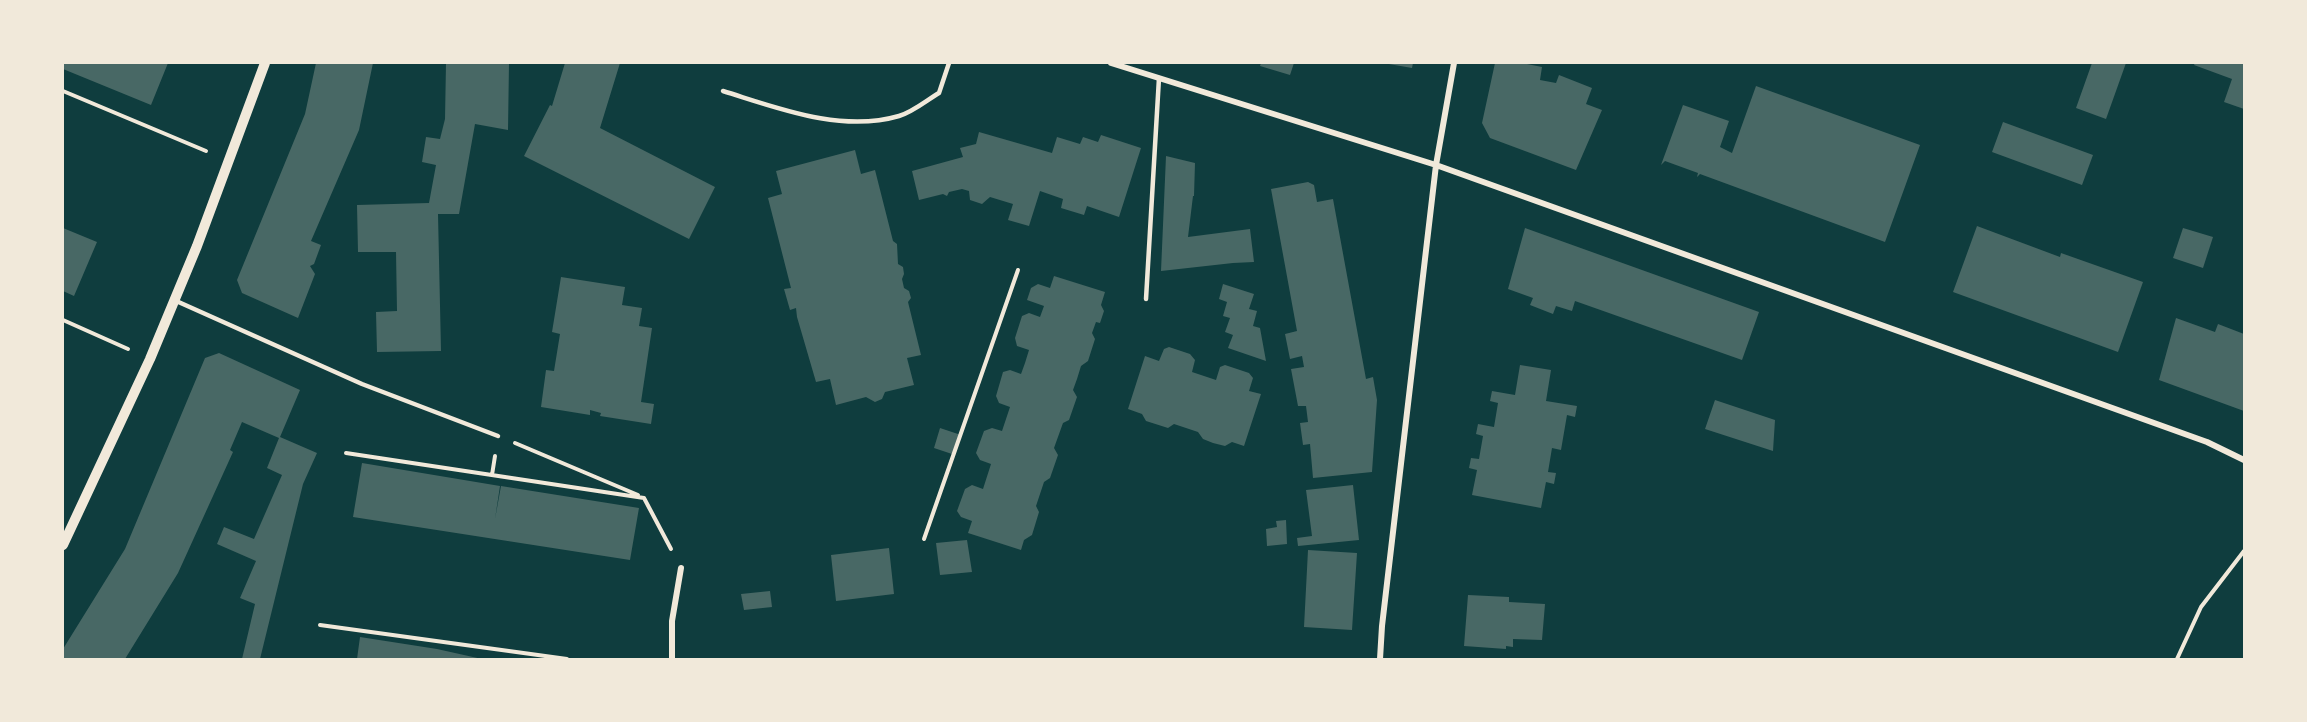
<!DOCTYPE html>
<style>
body{margin:0}
#map{position:relative;width:2307px;height:722px;overflow:hidden;background:#0f3d3e;font-family:"PT Sans Narrow",sans-serif}
canvas{display:block}
.frame{position:absolute;inset:0;border:64px solid #f1e9da;pointer-events:none}
</style>
<div id="map">
<canvas width="2307" height="722"></canvas>
<div class="frame"></div>
</div>
<script>
const ctx = document.querySelector('canvas').getContext('2d');
ctx.lineJoin = 'round';
function fillPath(path, color) {
  ctx.fillStyle = color;
  ctx.fill(path, 'evenodd');
}
function trace(path, color, width, dash) {
  ctx.strokeStyle = color;
  ctx.lineWidth = width;
  ctx.lineCap = dash ? 'butt' : 'round';
  ctx.setLineDash(dash || []);
  ctx.stroke(path);
}
const building = new Path2D(`
 M63,63h105l-17,42 -88,-36z
 M316,63h57l-14,67 -48,111 10,4 -7,19 -4,2 5,8 -17,44 -56,-25 -5,-13 68,-166z
 M446,63h63l-1,67 -33,-6 -16,90h-21l3,137 -64,1 -1,-40 21,-1 -1,-59h-38l-1,-47 72,-2 7,-38 -14,-3 4,-25 14,2 5,-20z
 M565,63h55l-20,65 115,59 -26,52 -165,-83 26,-51 2,1z
 M1261,63h33l-4,12 -30,-9z
 M1383,63h30l-1,5z
 M1495,63h27l20,4 -2,13 16,3 3,-8 33,13 -6,16 16,6 -26,60 -86,-32 -8,-15z
 M2092,63h34l-20,56 -30,-11z
 M2195,63h49v46l-20,-7 8,-23 -38,-14z
 M1756,86l164,59 -35,97 -185,-68 -3,3 1,-4 -33,-12 -4,4 22,-60 46,16 -9,26 12,6z
 M2003,122l90,33 -11,30 -90,-33z
 M979,132l73,21 5,-16 23,7 3,-7 15,5 3,-7 40,13 -22,69 -32,-11 -3,9 -23,-7 2,-9 -23,-8 -11,35 -21,-6 5,-16 -23,-7 -8,7 -12,-4 -1,-9 -7,-2 -13,3 -2,4 -4,-2 -24,6 -7,-29 51,-14 -3,-9 16,-4z
 M855,150l6,24 14,-4 18,71 4,3 1,20 5,3 1,7 -2,5 2,9 5,3 2,7 -3,4 13,53 -14,3 7,27 -29,7 -3,7 -7,3 -9,-5 -30,8 -6,-26 -14,3 -19,-65 -1,-9 -6,2 -6,-21 7,-1 -23,-90 14,-4 -6,-23z
 M1166,156l29,7 -1,33h-1l-5,41 62,-8 4,33 -21,1 -72,8z
 M1308,182l6,3 3,17 16,-3 33,180 7,-2 4,23 -5,72 -59,6 -3,-34 -7,1 -3,-22 8,-1 -2,-16h-8l-7,-37 13,-2 -2,-11 -12,3 -5,-25 12,-3 -26,-142z
 M1977,226l83,31 1,-4 82,29 -25,70 -165,-60z
 M63,228l34,14 -23,54 -11,-5z
 M1525,228l234,84 -17,48 -167,-59 -3,10 -16,-5 -3,8 -23,-9 3,-7 -25,-9z
 M2183,228l30,9 -10,31 -30,-10z
 M1054,276l51,16 -4,13 3,6 -4,12 -4,-1 -4,11 3,6 -7,22 -7,5 -4,13 -4,11 4,7 -8,23 -6,3 -9,25 4,7 -8,23 -6,4 -8,24 3,6 -7,23 -8,5 -3,10 -53,-17 4,-12 -11,-4 -4,-6 8,-22 7,-4 11,4 8,-25 -11,-4 -4,-7 8,-22 8,-3 10,3 8,-24 -11,-4 -3,-7 7,-24 7,-2 11,4 4,-11 4,-13 -12,-4 -2,-8 7,-22 7,-3 11,4 4,-11 -17,-6 4,-12 7,-4 12,4z
 M561,277l64,10 -3,18 20,3 -3,18 13,2 -11,74 13,2 -3,20 -51,-8 1,-3 -11,-3v5l-49,-8 5,-37 8,1 6,-37 -8,-2z
 M1223,284l31,10 -5,15 8,2 -4,15 7,2 6,33 -38,-13 5,-13 -8,-3 5,-14 -7,-2 4,-14 -8,-3z
 M2176,318l39,14 3,-8 26,10v77l-85,-31z
 M1169,347l21,7 5,6 -3,12 24,8 4,-13 5,-2 24,8 4,5 -4,13 12,3 -17,52 -12,-4 -7,4 -12,-3 -10,-4 -5,-7 -24,-8 -6,4 -22,-7 -4,-7 -14,-5 17,-53 14,5 5,-12z
 M219,353l81,37 -20,47 37,16 -14,31 -43,175h-18l13,-55 -15,-6 16,-37 -39,-17 7,-17 30,12 28,-64 -15,-7 12,-30 -37,-16 -12,28 3,2 -55,121 -53,86h-62v-10l62,-100 80,-191z
 M1520,365l31,5 -5,31 31,5 -2,11 -8,-2 -6,35 -9,-2 -4,24 8,1 -2,11 -8,-2 -5,26 -69,-13 5,-25 -8,-2 2,-10 8,1 4,-23 -7,-2 2,-10 16,3 4,-24 -8,-2 2,-10 23,4z
 M1715,400l60,20 -2,31 -68,-22z
 M940,428l21,7 -6,20 -21,-7z
 M362,463l138,23 -5,33 6,-33 138,22 -9,52 -277,-43z
 M1353,485l6,55 -61,6 -1,-8 15,-2 -6,-46z
 M1286,520l1,24 -20,2 -1,-17 11,-2 -1,-6z
 M967,540l5,32 -32,3 -4,-32z
 M889,548l5,46 -58,7 -5,-46z
 M1308,550l49,3 -5,77 -48,-3z
 M770,591l2,16 -28,3 -3,-16z
 M1468,595l41,2v5l36,2 -3,36 -29,-1v8l-7,-1v3l-42,-3z
 M360,637l77,12 45,10h-125z`);
const path = new Path2D(`
 M63,91l143,60
 M63,320l65,29
 M515,443l123,52
 M346,453l298,45 27,51
 M492,475l3,-19
 M924,539l94,-269
 M320,625l247,34
 M2177,659l24,-52 43,-56`);
const service = new Path2D(`
 M723,91c55,17 118,42 176,25 14,-4 28,-16 40,-23l10,-30
 M1146,299l13,-221
 M174,300l188,84 136,52`);
const minor = new Path2D(`
 M1111,63l325,102 771,277 37,18
 M672,659v-38l9,-53
 M1380,659l2,-33 54,-461 18,-102`);
const tertiary = new Path2D(`
 M63,545l87,-186 47,-113 68,-183`);
fillPath(building, '#486865');
trace(path, '#f1e9da', 4);
trace(service, '#f1e9da', 4.5);
trace(minor, '#f1e9da', 6);
trace(tertiary, '#f1e9da', 10);
</script>
